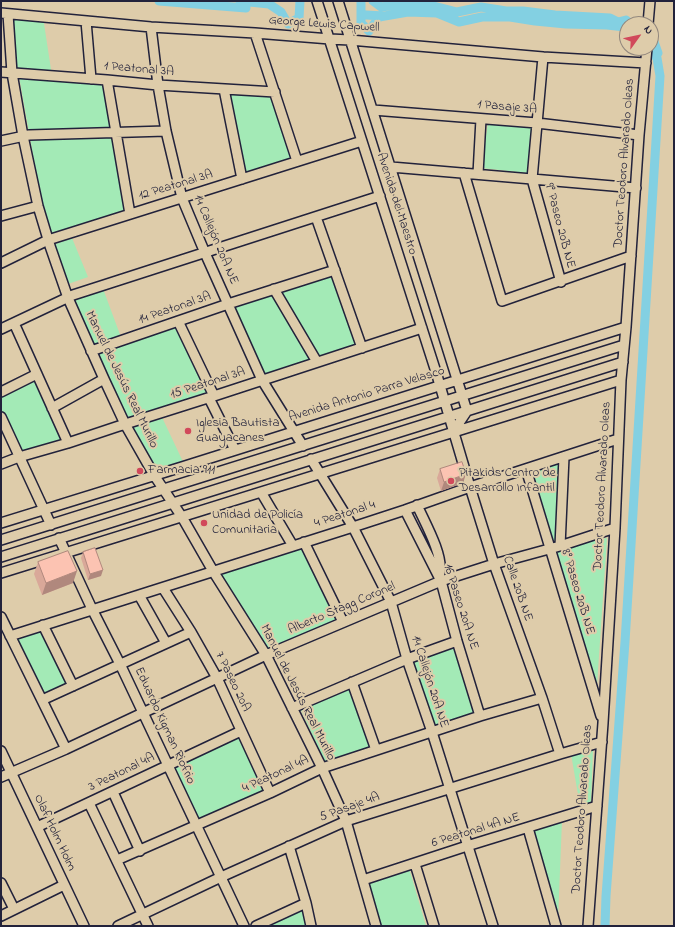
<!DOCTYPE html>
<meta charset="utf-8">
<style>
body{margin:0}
#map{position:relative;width:675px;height:927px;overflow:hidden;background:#deccaa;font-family:"Indie Flower",sans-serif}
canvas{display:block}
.frame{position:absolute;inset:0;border:2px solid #22223b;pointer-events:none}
.north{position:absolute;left:619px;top:16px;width:40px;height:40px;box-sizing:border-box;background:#deccaa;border:1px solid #93887e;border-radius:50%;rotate:57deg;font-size:11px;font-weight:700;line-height:16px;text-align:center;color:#22223b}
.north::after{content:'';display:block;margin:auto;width:14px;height:18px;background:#d1495b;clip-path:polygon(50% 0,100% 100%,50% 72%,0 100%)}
</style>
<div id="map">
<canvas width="675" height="927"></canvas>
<div class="frame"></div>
<div class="north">N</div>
</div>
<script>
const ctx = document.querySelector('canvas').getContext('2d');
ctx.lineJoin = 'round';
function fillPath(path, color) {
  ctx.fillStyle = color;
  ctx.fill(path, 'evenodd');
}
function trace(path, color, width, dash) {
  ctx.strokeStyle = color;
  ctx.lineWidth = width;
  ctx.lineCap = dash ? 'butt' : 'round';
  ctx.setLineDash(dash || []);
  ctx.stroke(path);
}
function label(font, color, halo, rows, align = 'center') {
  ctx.font = font + ' "Indie Flower",sans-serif';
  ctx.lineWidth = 4;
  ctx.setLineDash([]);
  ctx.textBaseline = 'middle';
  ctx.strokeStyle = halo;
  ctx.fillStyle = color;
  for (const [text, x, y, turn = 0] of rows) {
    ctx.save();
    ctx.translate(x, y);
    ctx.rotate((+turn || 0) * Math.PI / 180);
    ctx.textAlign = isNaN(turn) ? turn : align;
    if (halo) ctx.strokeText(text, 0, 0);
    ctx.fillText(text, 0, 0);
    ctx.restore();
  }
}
const green = new Path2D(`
 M8,14l35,3 9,59 55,4 23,134 -82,26z
 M224,89l51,3 22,69 -55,18z
 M488,123l45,4 -6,46 -46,-5z
 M72,238l16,39 -20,7 -18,-38z
 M335,270l27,77 -100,33 -34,-75z
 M102,286l20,54 56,-19 36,75 -54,17 25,53 -31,9 -29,-51 -29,-76 -23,-53z
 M37,374l31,69 -49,14 -18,-40v-25z
 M564,457l-8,90 51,-9 -11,162 -70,-231z
 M304,542l39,80 -77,33 -53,-84z
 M43,625l30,61 -31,14 -32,-64z
 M457,641l23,75 -48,16 -25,-73z
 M353,685l23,61 -51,16 -25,-54z
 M241,731l29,62 -73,32 -29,-60z
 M593,749l-2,55 -11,2 -9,-52z
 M562,820l-4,101 -28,-91z
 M409,868l17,58h-47l-12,-45z
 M305,904l5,22h-52z`);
const canal = new Path2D(`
 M159,1l87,7
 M240,1l29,3 12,8 7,12 11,-6 1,-17
 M361,1v22l8,8 10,-14 29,-5 29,1 22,9 23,-5h28l25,4 31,3 41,1 18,2 2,2
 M373,1l8,6 15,-2h34l27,7 24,-5 25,4h17l32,4 55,3 8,4 8,-2 5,4
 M366,15l18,1
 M651,38l2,1 5,14 -4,-4
 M605,926l1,-30 19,-254 35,-566 -3,-18 -9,-10`);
const minor = new Path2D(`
 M317,1l119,371 34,115 24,77 48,134 18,56
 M338,1l129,410
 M1,13l150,14 104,6 75,6 20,1 193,17 103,6
 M8,14l4,59 11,63 15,70 12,40 18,52 36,81 21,45 29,51 28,42 31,54 53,84 56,113 24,53 30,105
 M86,21l5,58
 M648,24l2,-23
 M151,27l7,58 8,46 16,67 23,55 57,127 41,66
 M255,33l42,128
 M543,57l-11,122 29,103
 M1,72l106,8 51,5 117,7
 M107,80l23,134
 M224,89l18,90
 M373,110l164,13 102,12
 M1,141l28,-6 137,-4
 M391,167l141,12 104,9
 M464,173l38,128 129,-45
 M478,174l3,-55
 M1,216l37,-10
 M316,217l46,131
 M1,263l47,-23 314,-99
 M274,289l43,73
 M178,321l36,75
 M14,323l54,120
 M1,329l72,-34 307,-99
 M91,351l137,-47 107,-34
 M1,392l36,-18
 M209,398l26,52
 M52,408l52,-29
 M1,417l50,108
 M453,432l14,-21
 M311,459l42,68 38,75 16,57 25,73 61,194
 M1,464l18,-7 49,-14 48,-16 98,-31 208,-68
 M526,469l75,247
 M261,492l32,54
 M417,505c8,18 26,49 23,68
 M405,510l36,71 16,60 23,75
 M1,523l184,-57 441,-139
 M59,538l33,71 28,55 124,262
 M1,540l623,-195
 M304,542l39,80
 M560,546l4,-89
 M1,557l622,-195
 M1,573l620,-193
 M163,588l28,44 26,46 53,115
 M139,595l27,48
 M1,617l65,132
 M43,625l30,61
 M10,636l343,-109 52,-17 65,-23 148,-48
 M352,682l24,68
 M42,700l149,-68
 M292,708l115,-49 50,-18
 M1,751l83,175
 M1,777l65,-28 200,-94 175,-74 53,-17 66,-18 55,-18
 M113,792l27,59
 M89,803l59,123
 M37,827l204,-96
 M528,828l28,98
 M289,846l17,57 5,23
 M117,860l153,-67 52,-25 158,-52 62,-18
 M415,864l19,62
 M363,880l104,-34 130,-40
 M1,883l13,26
 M1,916l63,-31
 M118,926l103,-49 125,-56 214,-67 42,-12
 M256,926l50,-23
 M588,926l15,-203 12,-195 6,-148 5,-53 13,-192 8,-87`);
const wall = new Path2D(`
 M440,469l23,14 -22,8 -4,-13z
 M83,552l18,24 -13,4 -7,-22z
 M38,562l35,21 -31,12 -8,-21z`);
const shadedWall = new Path2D(`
 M466,474l-3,9 -22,8 3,-9z
 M103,570l-2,6 -13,4 2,-6z
 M77,571l-4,12 -31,12 4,-12z`);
const building = new Path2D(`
 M462,462l4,12 -22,8 -4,-13z
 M95,548l8,22 -13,4 -7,-22z
 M68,551l9,20 -31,12 -8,-21z`);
const markers = [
 [188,431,4,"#d1495b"],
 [140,471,4,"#d1495b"],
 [451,481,4,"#d1495b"],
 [204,523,4,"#d1495b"]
];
const streetNames = [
 ["George Lewis Capwell",324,25,4],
 ["1 Peatonal 3A",139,70,5],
 ["1 Pasaje 3A",507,108,5],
 ["Doctor Teodoro Alvarado Oleas",625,163,-86],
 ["12 Peatonal 3A",176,186,-17],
 ["Avenida del Maestro",396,204,72],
 ["9° Paseo 20B NE",559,226,75],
 ["14 Callejón 20A NE",215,240,67],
 ["14 Peatonal 3A",175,309,-19],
 ["Manuel de Jesús Real Murillo",121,380,64],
 ["15 Peatonal 3A",208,384,-18],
 ["Avenida Antonio Parra Velasco",367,395,-17],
 ["Doctor Teodoro Alvarado Oleas",603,486,-87],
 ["4 Peatonal 4",345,515,-18],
 ["Calle 20B NE",517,589,71],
 ["8° Paseo 20B NE",577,592,73],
 ["16 Paseo 20A NE",460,607,72],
 ["Alberto Stagg Coronel",342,609,-23],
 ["7 Paseo 20A",232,682,64],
 ["14 Callejón 20A NE",429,682,72],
 ["Manuel de Jesús Real Murillo",297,693,63],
 ["Eduardo Kigman Riofrio",164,726,65],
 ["3 Peatonal 4A",122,773,-26],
 ["4 Peatonal 4A",276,775,-25],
 ["5 Pasaje 4A",350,808,-20],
 ["Doctor Teodoro Alvarado Oleas",583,809,-86],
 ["6 Peatonal 4A NE",476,831,-17],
 ["Olaf Holm Holm",54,833,65]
];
const poiNames = [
 ["Iglesia Bautista",196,424],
 ["Guayacanes",196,439],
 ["Farmacia 911",148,471],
 ["Pitakids Centro de",459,474],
 ["Desarrollo Infantil",459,489],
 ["Unidad de Policía",212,516],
 ["Comunitaria",212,531]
];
fillPath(green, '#a3eab6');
trace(canal, '#83d0e2', 9);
trace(minor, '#22223b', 12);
trace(minor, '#deccaa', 9);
fillPath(wall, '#d9a899');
fillPath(shadedWall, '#b0887d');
fillPath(building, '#fcc3b2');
trace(building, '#b0887d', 1);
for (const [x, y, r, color] of markers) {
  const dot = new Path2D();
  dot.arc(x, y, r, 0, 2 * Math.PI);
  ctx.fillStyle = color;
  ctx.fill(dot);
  trace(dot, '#deccaa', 1.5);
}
label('13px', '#22223b', '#deccaa', streetNames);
label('13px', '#22223b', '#deccaa', poiNames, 'left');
</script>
